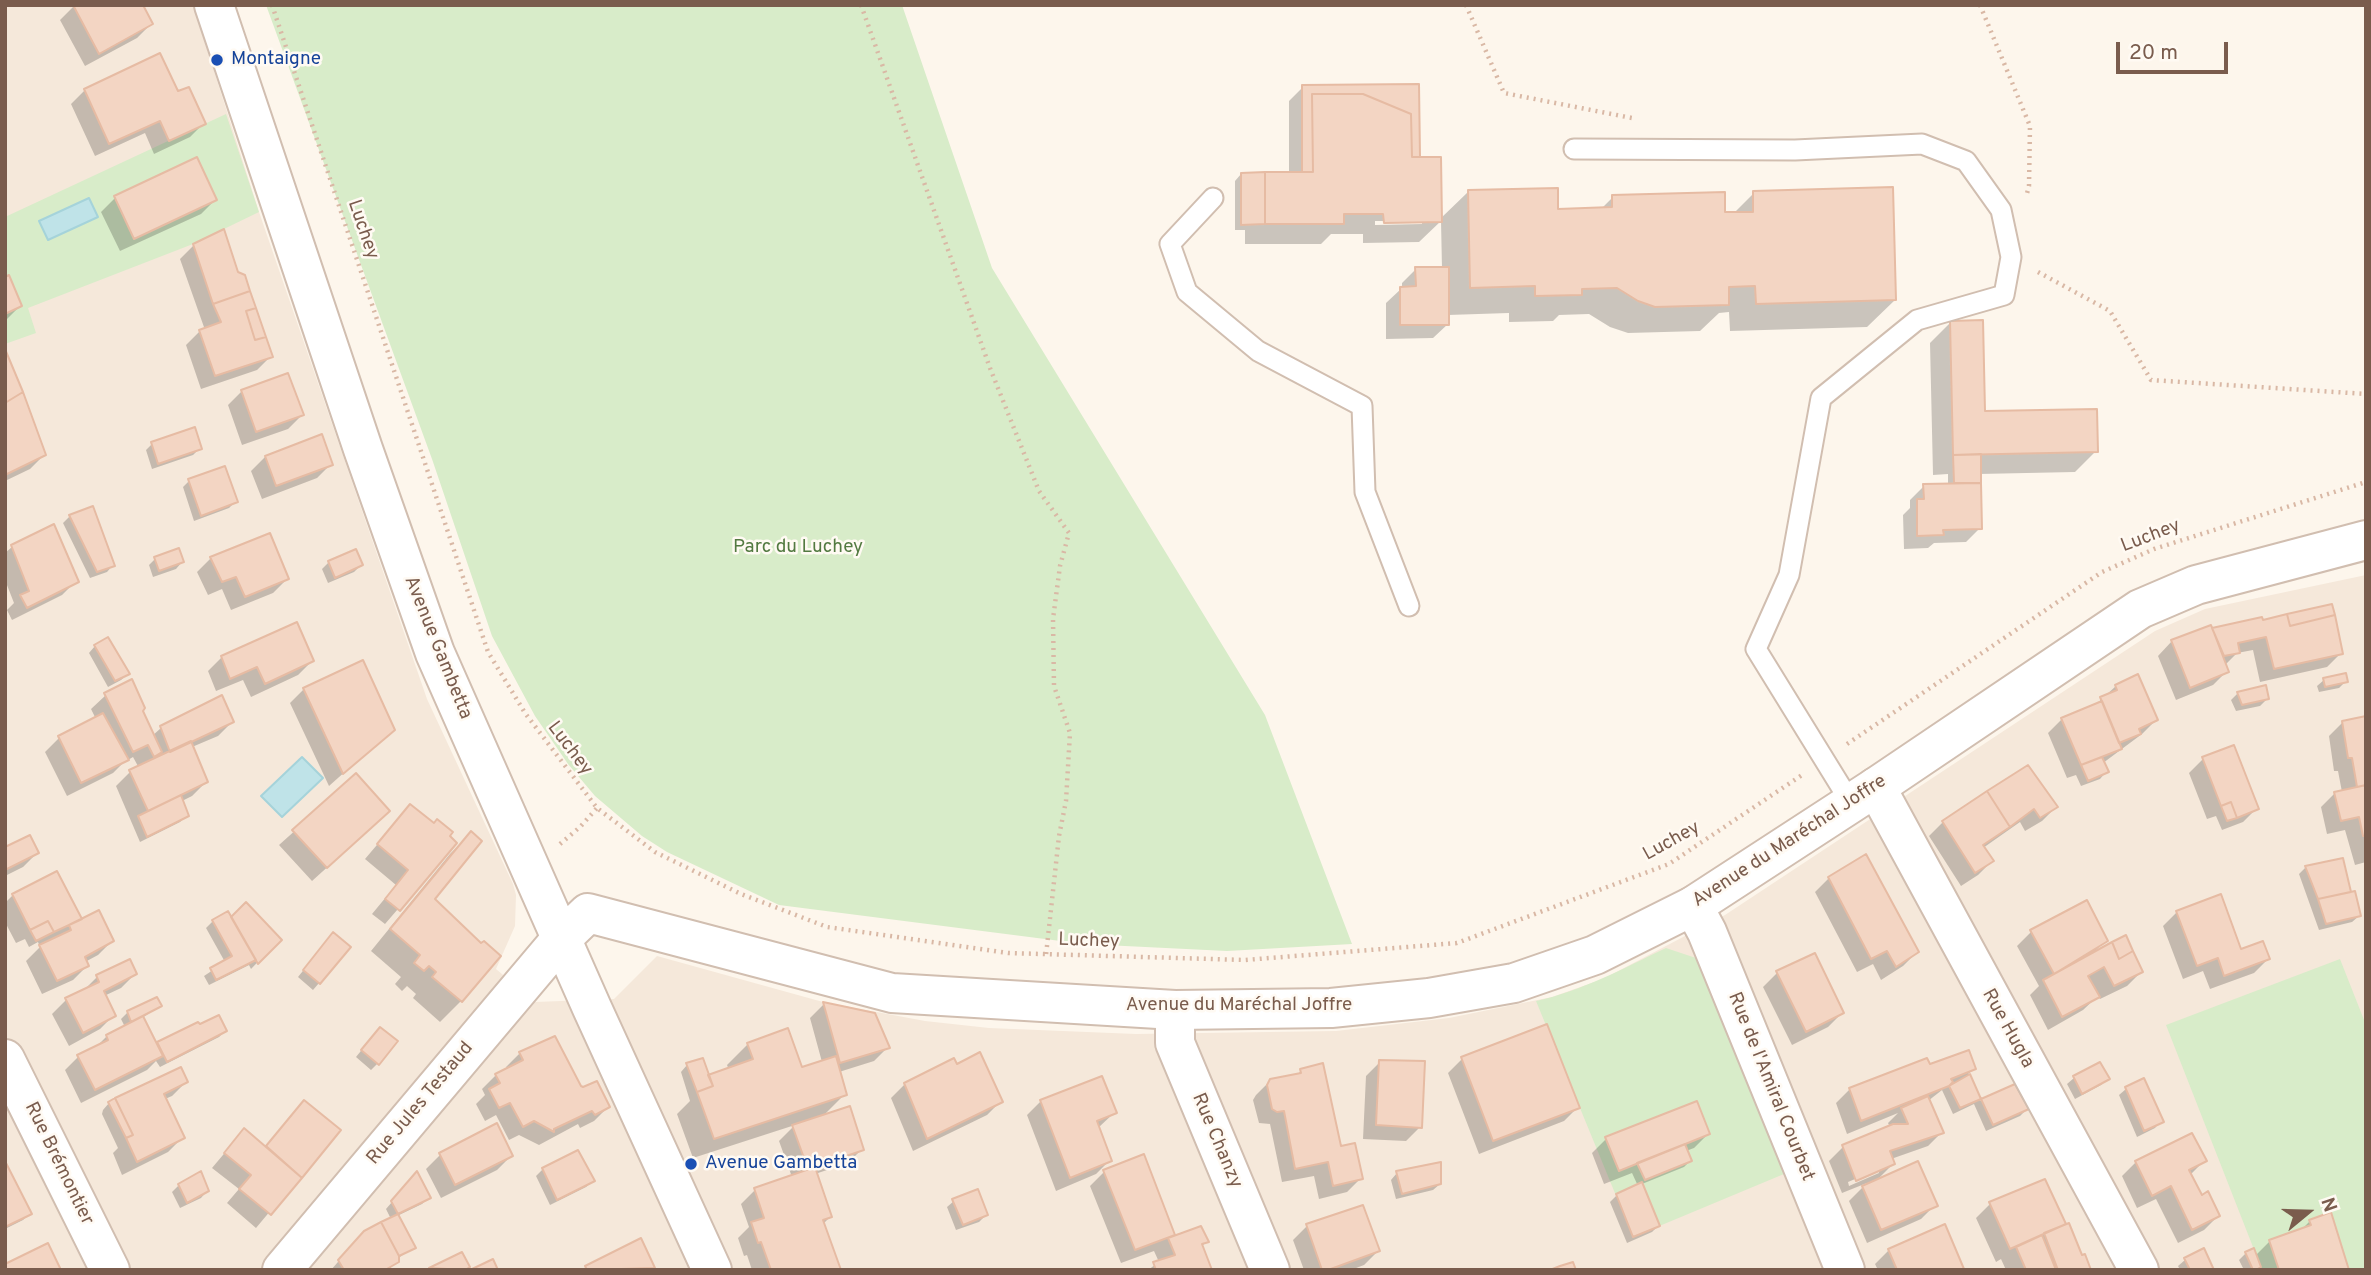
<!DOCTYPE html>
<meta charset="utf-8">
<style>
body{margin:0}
#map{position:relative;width:2371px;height:1275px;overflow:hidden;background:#fdf6ec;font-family:Overpass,sans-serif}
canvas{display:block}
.frame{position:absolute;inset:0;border:7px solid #7a5c4d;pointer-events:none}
.north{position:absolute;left:2273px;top:1177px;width:70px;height:70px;-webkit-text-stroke:5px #fffaf3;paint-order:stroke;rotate:71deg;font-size:19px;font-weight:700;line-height:28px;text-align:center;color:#7a5c4d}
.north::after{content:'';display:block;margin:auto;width:24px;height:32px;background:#7a5c4d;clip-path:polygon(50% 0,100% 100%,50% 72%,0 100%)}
.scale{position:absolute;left:2116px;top:42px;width:112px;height:32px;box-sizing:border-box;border:4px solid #7a5c4d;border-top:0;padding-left:9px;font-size:21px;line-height:24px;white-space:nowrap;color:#7a5c4d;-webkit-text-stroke:5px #fffaf3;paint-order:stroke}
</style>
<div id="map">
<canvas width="2371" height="1275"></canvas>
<div class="frame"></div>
<div class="north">N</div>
<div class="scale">20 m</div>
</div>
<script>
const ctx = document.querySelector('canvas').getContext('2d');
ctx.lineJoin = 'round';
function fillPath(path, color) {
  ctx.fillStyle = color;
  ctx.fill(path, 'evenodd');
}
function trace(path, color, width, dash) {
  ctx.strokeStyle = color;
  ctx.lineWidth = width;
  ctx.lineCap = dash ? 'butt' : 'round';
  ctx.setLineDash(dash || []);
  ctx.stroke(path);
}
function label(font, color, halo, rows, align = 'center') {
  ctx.font = font + ' Overpass,sans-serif';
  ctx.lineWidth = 5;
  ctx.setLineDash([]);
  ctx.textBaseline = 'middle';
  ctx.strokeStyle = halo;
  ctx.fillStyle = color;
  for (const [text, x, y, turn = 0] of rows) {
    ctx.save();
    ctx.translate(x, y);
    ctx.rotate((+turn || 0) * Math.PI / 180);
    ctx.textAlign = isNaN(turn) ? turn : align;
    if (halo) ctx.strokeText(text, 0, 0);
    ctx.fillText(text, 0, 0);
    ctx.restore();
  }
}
const residential = new Path2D(`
 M5,5h188l66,207 168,487 86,185 3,11 -1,31 -19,43 39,33 79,-3 43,-43 166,46 102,19 64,7 147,6 200,-3 113,-13 103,-21 51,-18 122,-64 430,-284 50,-22 161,-34v695h-2361z`);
const green = new Path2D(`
 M266,5h636l90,263 273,447 87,229 -125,7 -143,-7 -305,-39 -112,-53 -25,-16 -47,-40 -27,-32 -33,-48 -43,-80 -60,-177z
 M226,114l33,98 -66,32 -165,64 8,25 -31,11v-127z
 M1666,948l30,10 88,216 -151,63 -97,-236c46,-10 88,-33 130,-53z
 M2340,959l26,66v245h-104l-96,-245z`);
const water = new Path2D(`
 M89,198l9,19 -50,23 -9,-19z
 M302,757l21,21 -41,39 -21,-21z`);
const shadow = new Path2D(`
 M74,6l77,18 -14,14 -52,28 -25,-46z
 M1303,87l116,70 21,62 28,-27 88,19 44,-1 13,-13 111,17h9l21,-21 141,107 -28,27 -137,4 -1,-19 -10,1 -19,18 -72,2 -18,-6 -21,-13 -30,1 -6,6 -44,1v-9l-61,2v9l-15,14 -47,1v-36l16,-15v-5l14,-14h26l-1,-48 -22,21 -56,1v-9h-32l-10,10h-76v-14h-10v-49l6,-7h48v-73zM1375,221h47v3l-47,1z
 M85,90l92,4 27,29 -14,14 -36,17 -9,-21 -50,23 -24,-52z
 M115,198l100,2 -14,14 -81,37 -19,-39z
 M194,245l42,28 35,83 -14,14 -56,19 -15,-44 14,-14 5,-1 -25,-71z
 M5,279l15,27 -15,15z
 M1951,322l32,91 113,38 -21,21 -96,2 1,54 -14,14 -32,1 -6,5 -24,1 -1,-34 7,-7v-8l14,-14 24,-1v-11l-15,1 -3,-132z
 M5,354l39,101 -14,14 -25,12z
 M242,391l60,24 -14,14 -46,16 -14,-40z
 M152,444l48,4 -7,7 -41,14 -6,-19z
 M265,457l66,7 -14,14 -55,21 -11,-28z
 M189,481l47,20 -7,7 -35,13 -11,-34z
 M92,508l21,57 -6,7 -17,6 -27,-55 7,-7z
 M53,527l23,54 -14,14 -50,25 -5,-10 7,-7 -9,-23v-27l7,-6z
 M355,551l6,14 -7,7 -26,11 -6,-14 7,-7z
 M211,558l76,21 -14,14 -42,17 -9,-21 -14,6 -11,-23z
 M155,559l27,3 -6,7 -23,8 -4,-12z
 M2260,619l81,34 -14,14 -67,15 -7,-32 -16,3 -12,12 2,6 -14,14 -37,15 -18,-44 14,-15z
 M95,646l33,28 -7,6 -13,7 -19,-34z
 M222,657l90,4 -14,14 -47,22 -8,-17 -27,11 -8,-20z
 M2324,680l22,1 -7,7 -20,4 -2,-6z
 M2116,686l40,34 -14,14 -39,29 3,9 -6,7 -19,7 -5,-11 -9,3 -19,-45 14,-14 32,-13z
 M304,689l89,40 -64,57 -39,-83z
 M2238,693l29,6 -7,7 -24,5 -5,-11z
 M106,695l35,15 11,26 9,-8 71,-6 -14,14 -26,11 14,35 -14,14 -10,5 5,14 -7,7 -40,20 -24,-56 14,-14 9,-4 -6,-11 -10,6 -10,10 -46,23 -22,-44 14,-14 37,-19 -5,-10z
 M2366,718v144l-11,3 -10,-35 -18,4 -6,-27 14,-14 7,-1 -4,-21h-4l-5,-35 14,-14z
 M2203,759l54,49 -14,14 -21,8 -6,-14 -9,3 -18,-46z
 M2028,767l28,40 -14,14 -17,10 -5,-9 -37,26 9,13 -14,14 -17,11 -32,-50 14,-14z
 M356,776l18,49 -62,56 -33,-36z
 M410,806l45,37 -70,81 -13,-10 24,-29 -31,-26z
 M471,833l-39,66 29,102 -21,21 -27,-24 3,-4 -9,-8 -5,5 -7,-7 6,-7 -30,-26 79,-97z
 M5,849l32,4 -14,14 -18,9z
 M2306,867l44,27 9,22 -7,6 -33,8 -20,-56z
 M1829,878l88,74 -14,14 -22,14 -8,-16 -16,8 -42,-80z
 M13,895l68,26 31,20 -14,14 -13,7 2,4 -14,14 -31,14 -16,-33 14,-14 -2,-5 -9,5 -4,-8 -9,4 -11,-21v-19z
 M2086,902l20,38 -13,13 48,19 -14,14 -27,13 -2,-3 -15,14 -35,20 -18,-35 9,-9 -22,-40 14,-14z
 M2177,912l63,39 28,8 -14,14 -44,16 -7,-18 -20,8 -20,-53z
 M231,920l48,20 -28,29 -2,-4 -40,20 -5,-9 21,-14 -19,-34 7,-7z
 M327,941l-8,42 -6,7 -15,-13z
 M1814,955l28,58 -14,14 -36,18 -29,-58 14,-14z
 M135,974l-14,14 -17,8 10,19 -14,14 -31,17 -17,-32 14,-14 17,-9 14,-14z
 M824,1004l64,43 -14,14 -35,11 6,22 -23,23 40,32 -14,14 -33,11 15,43 -7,7 16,46h-87l-5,-15 -3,1 -6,-18 11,-11 -8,-23 14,-14 37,-13 -13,-36 16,-16 -102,33 -16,-44 13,-13 -9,-29 6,-7 21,13 21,-8 -2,-5 21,-21 53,25 21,-7 -12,-44z
 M160,1006l-18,12 14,28 41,-22 28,7 -6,6 -59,30 -4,-6 -9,9 -66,33 -16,-33 14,-14 15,-7 13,-13 18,-9 -4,-8 7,-7z
 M373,1036l5,27 -7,7 -15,-13z
 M520,1053l60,35 28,19 -14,14 -14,7 -2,-4 -39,21 -20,-10 -10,5 -13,-25 -11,6 -9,-17 9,-9 -3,-6 14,-14 11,-5 -1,-3z
 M1462,1059l116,48 -14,14 -85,33 -31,-81z
 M1380,1062l40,65 -14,14 -43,-2 3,-63z
 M2100,1064l7,15 -6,6 -26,14 -8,-15 7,-6z
 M1929,1066l45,3 -6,5 12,27 34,-15 13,23 -7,7 -34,15 -12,-27 -21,10 -11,-24 -14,11 14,31 -14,14 -37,13 2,5 -17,17 59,24 -14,14 -54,24 -18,-42 18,-18 -25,10 -13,-32 14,-14 47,-20 -2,-4 10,-10 -51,21 -11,-31 14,-14zM1879,1169v4l-30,13 -1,-4z
 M1301,1071l38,78 22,29 -14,14 -28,7 -5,-23 -32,6 -12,-58 -11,-1 -6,-23 3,-5 15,-15 25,-4z
 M186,1082l-14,14 -7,3 17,39 -14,14 -46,23 -9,-22 5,-5 -16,-34 1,-4 6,-7z
 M905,1084l96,17 -14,14 -74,36 -22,-53z
 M2126,1089l35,32 -6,7 -18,9 -18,-42z
 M1041,1101l74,11 -17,16 12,32 -14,14 -40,17 -29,-76z
 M304,1103l34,27 -82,98 -29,-25 12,-14 -27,-21 32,-38 20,18z
 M1708,1134l-14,14 -8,3 4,10 -6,6 -42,17 16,42 -6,6 -25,11 -17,-41 7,-7 21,-9 -6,-13 -28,11 -12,-31 14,-14z
 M2191,1135l13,26 -14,14 11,22 17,19 -14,14 -26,13 -22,-44 -19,9 -15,-32 14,-14z
 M440,1155l71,1 -14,14 -56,28 -15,-29z
 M1143,1156l31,82 33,3 -6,6 9,23h-62l11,-8 -5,-11 -33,12 -31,-77 14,-14z
 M5,1165l24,49 -6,6 -18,9z
 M543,1169l50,12 -7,6 -36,18 -14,-29z
 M1397,1173l43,11 -7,6 -37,9 -5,-19z
 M411,1180l17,18 -6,6 -25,12 17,31 -17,12 -8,11h-58l19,-22 41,-29 -5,-10z
 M2044,1181l21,46 24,43h-83l-5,-11 -5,3 -20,-44 14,-14z
 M179,1185l28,6 -6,7 -21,10 -8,-16z
 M954,1201l32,14 -7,7 -23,8 -9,-23z
 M2310,1221l37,49h-86l-1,-4 -4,4h-12l-5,-10 7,-7 9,3 15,-15 30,-10z
 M1307,1226l71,25 -14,14 -13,5h-47l-11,-30z
 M640,1241l14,29h-70l2,-2z
 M1889,1250l73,18 -84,2 -3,-6z
 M2203,1251l9,19h-32l-2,-4 7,-6z`);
const building = new Path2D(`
 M73,5h70l10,19 -54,30z
 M160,53l18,38 11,-4 17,37 -37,17 -9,-20 -51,23 -25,-55z
 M1419,84l1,73h-8l-1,-43 -48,-20h-51l1,78h-11v-87z
 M1312,94h51l48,20 1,43h29l1,65 -58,1 -1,-9h-39v10h-79v-52h48z
 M197,157l20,43 -83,39 -20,-43z
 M1265,172v52l-24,1v-52z
 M1893,187l3,113 -140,4 -1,-18 -26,1v18l-74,2 -17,-6 -21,-13 -35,1v6l-47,1v-10l-65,2 -2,-98 90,-2v21l54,-2v-12l113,-3v20h28v-21z
 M224,229l14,43 7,3 5,16 -37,13 -20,-60z
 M1415,267h34v58h-49v-38l16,-1z
 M9,275l13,31 -17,8v-37z
 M250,291l6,17 -10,3 9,29 11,-3 7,20 -58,19 -16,-46 22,-8 -8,-18z
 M256,308l10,29 -11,3 -9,-29z
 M1983,320l2,91 112,-2 1,43 -145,3 -3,-134z
 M5,349l18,43 -18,11z
 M288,373l16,42 -48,17 -15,-42z
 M23,392l23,63 -41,20v-72z
 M195,427l7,22 -44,15 -7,-22z
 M322,434l11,31 -57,21 -11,-30z
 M1981,454v29h-27l-1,-28z
 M225,466l13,36 -37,14 -13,-37z
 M1981,483l1,46 -39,1 1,5 -27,1v-37h7l-1,-15z
 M93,506l22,60 -18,6 -28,-57z
 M54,524l25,58 -52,26 -7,-13 9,-4 -18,-46z
 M270,533l19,46 -44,18 -9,-20 -14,5 -12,-25z
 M179,548l5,14 -25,9 -5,-14z
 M356,549l7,16 -28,13 -7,-17z
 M2332,604l3,11 -45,11 -3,-12z
 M2287,614l3,12 45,-11 8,39 -69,15 -8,-32 -28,6 2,10 -16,3 -12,-28 50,-11 1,3z
 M297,622l17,39 -49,23 -8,-17 -27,12 -9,-23z
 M2211,625l18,47 -39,16 -19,-48z
 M108,637l22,37 -15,7 -21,-36z
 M363,660l32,70 -52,44 -40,-86z
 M2346,673l2,9 -23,5 -2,-9z
 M2138,674l20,46 -19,9 2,5 -22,9 -19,-46 17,-7 -2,-5z
 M132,679l13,29 -2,3 19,41 -8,5 -6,-12 -15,7 -29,-59z
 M2266,685l3,14 -27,6 -5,-13z
 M222,695l12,27 -64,30 -10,-26z
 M2102,701l20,48 -41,16 -20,-47z
 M103,713l26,47 -48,23 -23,-47z
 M2366,716v69l-9,2 -5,-29h-4l-6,-37z
 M191,741l17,41 -60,29 -19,-41z
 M2234,745l25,64 -22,9 -6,-16 -10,4 -19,-49z
 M2102,757l7,15 -21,9 -7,-16z
 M2028,765l30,42 -18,11 -6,-9 -24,18 -23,-36z
 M356,773l34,38 -63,57 -35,-38z
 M2366,785v51h-3l-4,-19 -18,4 -7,-29z
 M1987,791l23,36 -27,18 11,16 -19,12 -33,-52z
 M181,795l8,21 -42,21 -9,-21z
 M2231,802l6,16 -10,3 -6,-15z
 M410,804l24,19 3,-4 16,13 -3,4 7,7 -57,68 -15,-12 23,-29 -31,-26z
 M471,831l11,10 -47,58 46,44 3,-2 17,15 -39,46 -30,-25 4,-5 -7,-6 -5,5 -10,-8 6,-8 -30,-26z
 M30,835l9,18 -34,17v-23z
 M1866,854l53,98 -23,15 -9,-16 -16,8 -43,-82z
 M2343,858l8,34 -33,7 -13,-33z
 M57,871l25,48 -28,13 -6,-11 -18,9 -18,-36z
 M2355,891l6,25 -35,8 -8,-25z
 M2221,894l20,55 22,-8 7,18 -46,17 -6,-18 -21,8 -21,-55z
 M2087,900l21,41 -54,33 -24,-44z
 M246,902l36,38 -24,24 -27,-47z
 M99,910l15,31 -29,16 4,9 -32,15 -18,-36 32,-15 -2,-5z
 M228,911l28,49 -40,20 -6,-12 22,-12 -20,-36z
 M48,921l6,11 -18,9 -6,-11z
 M333,932l18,15 -31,37 -17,-14z
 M2126,935l7,16 -14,8 -7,-17z
 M2112,942l7,17 14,-8 10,21 -29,14 -10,-19 -16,9 12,21 -38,20 -19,-37z
 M1815,953l29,60 -38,19 -30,-61z
 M130,959l7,15 -33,17 12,25 -33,17 -18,-35 34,-16 -3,-7z
 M157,997l5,9 -31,16 -4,-11z
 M823,1002l52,11 15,35 -50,15z
 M219,1015l8,16 -60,31 -10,-20 41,-20 2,2z
 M143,1016l20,40 -68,34 -18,-35 31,-15 -2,-5z
 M1547,1024l33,84 -87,33 -32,-84z
 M380,1027l18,14 -19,24 -18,-15z
 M788,1028l14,39 34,-11 11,39 -133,44 -17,-47 16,-6 -5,-11 45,-16 -6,-16z
 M555,1036l26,50 2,1 14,-6 13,26 -15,8 -3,-4 -38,18v3l-20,-11 -11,6 -13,-24 -11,5 -10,-19 11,-6 -5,-9 28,-14 -4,-8z
 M1969,1050l7,19 -25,10 2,3 -4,4 -88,35 -12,-33 78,-30 3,6z
 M980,1052l23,50 -76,37 -23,-56 50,-25 3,6z
 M703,1058l10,28 -16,6 -11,-29z
 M1379,1060l46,1 -3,67 -46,-3z
 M2100,1062l10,17 -28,15 -9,-18z
 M1323,1063l18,83 14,-3 8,36 -30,7 -5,-24 -33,7 -11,-58 -7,1 -5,-3 -5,-24 3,-6 31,-6 -1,-4z
 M181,1067l7,15 -24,12 21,44 -48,24 -11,-24 7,-3 -18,-37z
 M1970,1074l11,25 -21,9 -11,-22z
 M1102,1076l15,37 -20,8 15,40 -42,17 -30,-78z
 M2144,1078l20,44 -20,9 -19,-44z
 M2015,1084l14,25 -36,16 -12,-26z
 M1928,1096l16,37 -54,18 5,13 -39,17 -14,-36 51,-21h15l-7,-16z
 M115,1098l18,37 -7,3 -18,-36z
 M304,1100l37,30 -39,48 -36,-32z
 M1697,1101l13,33 -91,37 -14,-34z
 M850,1106l14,44 -56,19 -16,-44z
 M497,1123l16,33 -58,29 -16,-32z
 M244,1128l58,50 -31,37 -32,-26 12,-14 -27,-22z
 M2192,1133l15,28 -18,9 13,25 6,-4 12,25 -28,14 -21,-44 -19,10 -17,-35z
 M1685,1144l7,17 -47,19 -8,-17z
 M578,1150l17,31 -38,19 -15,-32z
 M1144,1154l31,81 -40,15 -32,-80z
 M5,1161l27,53 -27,13z
 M1918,1161l20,45 -57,24 -19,-44z
 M1441,1162v22l-39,10 -6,-23z
 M815,1167l17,50 -9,3 18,50h-70l-10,-28 -3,1 -7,-21 13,-4 -10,-30z
 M201,1171l8,20 -22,12 -9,-19z
 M417,1171l14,27 -33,16 -7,-13z
 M2045,1179l21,45 -56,25 -21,-47z
 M1642,1182l18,44 -27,11 -17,-43z
 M978,1189l10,26 -25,10 -11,-26z
 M1363,1205l17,46 -52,19h-6l-16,-46z
 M2331,1212l18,58h-70l-10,-30 42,-15 -2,-5z
 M398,1214l18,34 -17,8 -18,-34z
 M381,1222l18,34v6l-14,8h-41l-6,-10 26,-29z
 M2069,1223l13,32 3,-1 6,16h-33l-14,-37z
 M1945,1224l19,45 -67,1 -9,-21z
 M1201,1226l8,16 -7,2 10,26h-56l-3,-8 22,-7 -7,-17z
 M2042,1235l14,35h-30l-10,-23z
 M641,1238l14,30 -68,2 -2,-4z
 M48,1243l13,27h-56v-6z
 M2204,1248l10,22h-24l-6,-12z
 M2254,1248l7,19 -5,3h-3l-8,-18z
 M462,1252l8,15 -5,3 -36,-2z
 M493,1259l5,11h-28z
 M1573,1262l3,8h-26l10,-4z`);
const path = new Path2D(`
 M272,5l216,647 37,61 72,95 58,44 86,42 86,33 181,26 237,7 212,-17 212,-79 133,-89
 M861,5l129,363 49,123 30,42 -9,33 -7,53 1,67 16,47 -4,68 -7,35 -13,119
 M1466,5l38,88 128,25
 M1980,5l50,121 -1,60 -3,11
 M2038,272l72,39 41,69 215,14
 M1847,744l255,-172 52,-23 212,-67
 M560,844l20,-17 17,-19`);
const service = new Path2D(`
 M1574,149l221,1 127,-6 44,17 35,49 10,47 -7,38 -87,25 -96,78 -32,177 -33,74 95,154
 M1213,198l-43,46 17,48 71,59 104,55 3,86 44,114`);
const minor = new Path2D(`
 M1876,787l263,483
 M1693,906l14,26 138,338
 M1175,1010v33l95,227
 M5,1059l105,211
 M282,1270l279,-331`);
const tertiary = new Path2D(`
 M214,5l149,444 72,204 157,355 120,262
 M561,939l27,-26 304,80 283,17 156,-2 98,-10 85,-15 81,-28 98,-49 183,-119 264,-178 56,-24 170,-45`);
const markers = [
 [217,60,7,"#1a4fb4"],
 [691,1164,7,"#1a4fb4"]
];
const transitNames = [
 ["Montaigne",231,60],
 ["Avenue Gambetta",705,1164]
];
const streetNames = [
 ["Luchey",362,230,71],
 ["Luchey",2151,537,-21],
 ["Avenue Gambetta",437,648,68],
 ["Luchey",569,749,53],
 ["Luchey",1672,842,-29],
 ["Avenue du Maréchal Joffre",1790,842,-33],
 ["Luchey",1089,942,2],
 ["Avenue du Maréchal Joffre",1239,1006],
 ["Rue Hugla",2007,1029,61],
 ["Rue de l'Amiral Courbet",1770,1087,68],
 ["Rue Jules Testaud",421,1104,-50],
 ["Rue Chanzy",1216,1141,67],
 ["Rue Brémontier",58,1164,64]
];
const parkNames = [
 ["Parc du Luchey",798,548]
];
fillPath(residential, '#f5e8da');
fillPath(green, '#d8ecc9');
fillPath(water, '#bfe3e8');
trace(water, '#a5d3da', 2);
fillPath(shadow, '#0003');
fillPath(building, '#f3d5c3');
trace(building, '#e6bba3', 2);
trace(service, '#d1beb0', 23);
trace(minor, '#d1beb0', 42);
trace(tertiary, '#d1beb0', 42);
trace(path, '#d9b8a5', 4.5, [2, 5]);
trace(service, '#fff', 19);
trace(minor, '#fff', 38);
trace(tertiary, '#fff', 38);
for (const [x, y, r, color] of markers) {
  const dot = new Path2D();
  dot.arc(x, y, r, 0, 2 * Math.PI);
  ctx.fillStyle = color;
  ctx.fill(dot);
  trace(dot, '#fffaf3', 2.5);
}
label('19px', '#164399', '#fffaf3', transitNames, 'left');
label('19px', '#7a5c4d', '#fffaf3', streetNames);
label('19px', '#537a41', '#fffaf3', parkNames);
</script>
